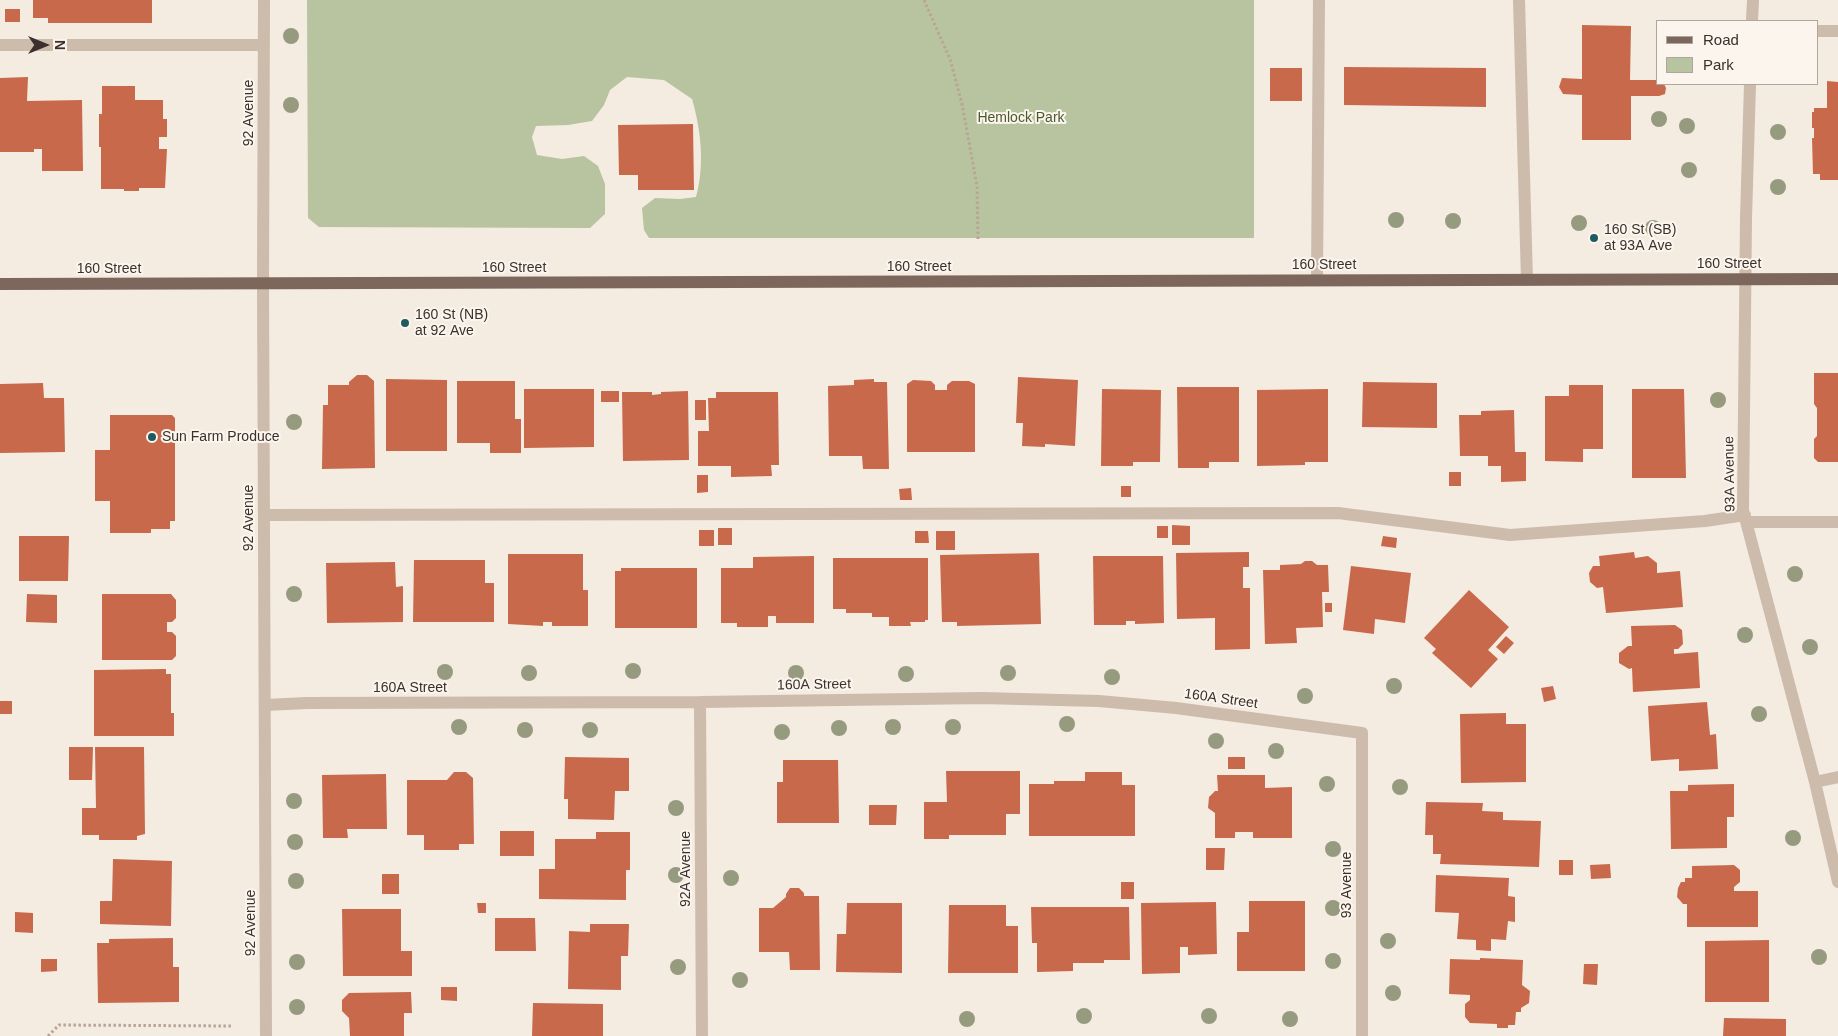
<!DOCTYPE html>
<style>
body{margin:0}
#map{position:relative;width:1838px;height:1036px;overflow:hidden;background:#f4ebe1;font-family:Arial,sans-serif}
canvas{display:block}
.legend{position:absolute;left:1656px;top:20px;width:162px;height:65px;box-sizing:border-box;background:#fbf5ee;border:1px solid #aea6a0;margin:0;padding:6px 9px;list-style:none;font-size:15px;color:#3b302b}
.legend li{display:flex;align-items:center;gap:10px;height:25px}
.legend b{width:25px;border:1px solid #aea6a0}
.north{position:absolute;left:20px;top:20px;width:50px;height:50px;-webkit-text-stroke:4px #fbf5ee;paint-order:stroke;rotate:90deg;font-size:14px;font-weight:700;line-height:20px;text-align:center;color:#3b302b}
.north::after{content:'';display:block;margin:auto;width:18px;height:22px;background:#3b302b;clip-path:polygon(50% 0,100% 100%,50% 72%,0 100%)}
</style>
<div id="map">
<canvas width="1838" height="1036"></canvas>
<ul class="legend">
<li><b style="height:6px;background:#7d675c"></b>Road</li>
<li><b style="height:14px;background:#b8c4a0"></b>Park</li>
</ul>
<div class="north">N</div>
</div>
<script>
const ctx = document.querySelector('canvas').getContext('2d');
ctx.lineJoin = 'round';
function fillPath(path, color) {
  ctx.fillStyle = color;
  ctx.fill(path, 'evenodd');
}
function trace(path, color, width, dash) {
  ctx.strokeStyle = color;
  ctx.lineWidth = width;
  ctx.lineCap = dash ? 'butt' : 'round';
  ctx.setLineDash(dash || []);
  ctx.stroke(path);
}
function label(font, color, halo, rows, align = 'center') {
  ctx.font = font + ' Arial,sans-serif';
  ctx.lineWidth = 4;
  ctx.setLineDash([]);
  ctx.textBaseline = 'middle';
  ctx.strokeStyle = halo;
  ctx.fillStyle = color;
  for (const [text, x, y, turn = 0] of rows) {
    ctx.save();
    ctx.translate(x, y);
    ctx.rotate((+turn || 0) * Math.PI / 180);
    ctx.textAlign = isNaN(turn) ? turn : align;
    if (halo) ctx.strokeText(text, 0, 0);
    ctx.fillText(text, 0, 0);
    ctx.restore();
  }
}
const green = new Path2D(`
 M307,0h947v238h-605l-5,-8 -2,-22 13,-10 25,1 16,-2c9,-32 5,-67 -4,-98l-28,-19 -37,-3 -17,13 -6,15 -12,16 -24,4 -32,1 -4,11 5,18 25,4 22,-3 14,10 7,18v30l-15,14 -271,-1 -11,-9z`);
const building = new Path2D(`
 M33,0h119v23h-104v-5h-15z
 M5,9h15v13h-15z
 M1582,25l49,1 -1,54h27v4h7l2,4 -1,6 -6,2h-28v44h-49v-45l-19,-1 -4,-7 3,-9 20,1z
 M1344,67l142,1v39l-142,-2z
 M1270,68h32v33h-32z
 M28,77l-1,24 55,-1 1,71h-41v-22h-8v3h-34v-74z
 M1827,81l11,1v98h-18v-6h-7l-1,-36h2v-10h-2v-16h2v-4h13z
 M102,86h33v14h28v19h4v18h-8v12h8l-2,39h-26v3h-15v-2h-23v-42h-2v-33h3z
 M693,124l1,66h-56v-15h-19l-1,-50z
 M1814,373h24v89h-20l-4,-4v-19l3,-3v-28l-3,-4z
 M357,375h10l7,6 1,87 -53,1 1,-64h5v-20h21v-3z
 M1018,377l60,3 -3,66 -30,-2v3l-23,-1 1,-23h-7z
 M386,379l61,1v71h-61z
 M874,379v3h13l2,87h-26l-1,-13h-33l-1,-70 26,-1v-5z
 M913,380l18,1 4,4v5h12v-5l5,-4h17l6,3v68h-68v-68z
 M457,381h58v38h6v34h-31v-10h-33z
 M1363,382l74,1v45l-75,-1z
 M43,383l1,15h20l1,54 -65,1v-69z
 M1569,385h34v64h-20v13l-38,-1v-65h24z
 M1177,387h62v75h-30v6h-31z
 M524,389h70v58l-70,1z
 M1102,389l59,1 -1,72h-27v4h-32z
 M1328,389v73h-23v3l-48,1v-76z
 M1632,389h52l2,89h-54z
 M601,391h18v11h-18z
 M688,391l1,69 -66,1 -1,-69h30v3l9,-1v-2z
 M716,392h62l1,73h-8l1,11 -41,1v-11h-33v-35h11l-1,-33h8z
 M695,400h11v20h-11z
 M1514,410l1,42h11v29l-25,1v-16h-13v-10h-28l-1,-41h22v-4z
 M110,415h62l3,3v103h-5v8h-19v4h-41v-32h-15v-51h15z
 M1449,472h12v14h-12z
 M697,475h11v17l-11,1z
 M1121,486h10v11h-10z
 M911,488l1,12h-12l-1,-11z
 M1172,525l18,1v19h-18z
 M1157,526h11v12h-11z
 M718,528h14v17h-14z
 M699,530h15v16h-15z
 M915,531h13l1,12h-14z
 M936,531h19v19h-19z
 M19,536h50l-1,45h-49z
 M1383,536l14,2 -1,10 -15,-2z
 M1249,552v15h-6v21h7v61l-35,1v-32l-38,1 -1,-66z
 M1634,552l1,6 13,-2 9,7v10l23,-2 3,36 -77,6 -3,-26 -6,1 -7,-6 -1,-9 4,-7h7l-1,-10z
 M1039,553l2,71 -84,2v-4h-15l-2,-67z
 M508,554h75v36h5v36h-36v-4h-9v4l-35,-2z
 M814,556v67h-38v-7h-8v11h-31v-4h-16v-55h32v-11z
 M1093,556h70l1,67 -29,1v-3h-9v4h-32z
 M833,558h95v62h-3v2h-15l1,4h-22v-9h-17v-4h-26v-4h-13z
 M414,560h71v23h9v39h-81z
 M1305,561h7l5,4h11l1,27h-7l1,35 -27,1 1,15 -32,1 -2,-74h17v-5l21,-1z
 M395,562l1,25 7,-1v36l-76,1 -1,-60z
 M1351,566l60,7 -6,50 -30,-4 -1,15 -31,-4z
 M621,568h76v60h-82v-57h6z
 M1469,590l40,37 -21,23 10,9 -27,29 -39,-35 4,-4 -12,-11z
 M27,594l30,1v28l-31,-1z
 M102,594h69l5,6v18l-4,4h-5v10h5l4,4v20l-4,4h-70z
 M1325,603h7v9h-7z
 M1675,625l7,5 1,14 -5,5h-4v5l24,-2 2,36 -67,4 -1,-24 -3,1 -10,-6v-10l9,-7h4l-1,-20z
 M1506,636l8,7 -10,11 -8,-7z
 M166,669v5h5v39h3v23h-80v-66z
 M1553,686l3,13 -12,3 -3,-14z
 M0,701h12v13h-12z
 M1707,702l3,33 6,-1 2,35 -39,2v-12l-28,2 -3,-55z
 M1506,713v11h20v58l-65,1 -1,-69z
 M69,747h24l-1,33h-23z
 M95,747h49l1,87 -8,2v4h-38v-5h-17v-27h14z
 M565,757l64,1v33h-14l-1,29 -46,-1v-20h-4z
 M1228,757h17v12h-17z
 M783,760h55l1,63h-62v-41h6z
 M946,771h74v43h-14v21h-57v4h-25v-37h23z
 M454,772h12l7,6 1,66h-15v6h-35v-15h-17v-55h40z
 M1085,772h37v13h13v51h-106v-52h25v-3h31z
 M386,774l1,55h-40l1,9h-25l-1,-63z
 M1217,775h48v13l27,-1v51h-39v-6h-18v6h-20v-25l-7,-5 1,-11 6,-6h3z
 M1734,784v33h-7v31l-56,1 -1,-58h18v-6z
 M1426,802l57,1 -1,8 21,1v8l38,1 -2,46 -99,-3 1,-10h-8v-19h-8z
 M869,805h28l-1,20h-27z
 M500,831h34v25h-34z
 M596,832h34v38h-4v30l-87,-1v-30h16v-30h41z
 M1206,848h19l-1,22h-18z
 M113,859l59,2 -1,65 -71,-2v-23h12z
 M1559,860h14v15h-14z
 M1610,864l1,14 -20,1 -1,-14z
 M1734,865l6,5v12l-6,5v4h24v36h-71v-23h-4l-6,-7 1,-9 3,-6h4v-4h7v-12z
 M382,874h17v20h-17z
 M1436,875l73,3 -1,18 7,1v25l-7,-1 -2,19 -15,-1v12l-15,-1v-10l-19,-1 2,-26 -24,-1z
 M1121,882h13v17h-13z
 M790,888h9l5,5v3h15l1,74h-30l-1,-18h-30v-44h14l13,-11v-3z
 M1249,901h56v70h-68v-39h12z
 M1216,902l1,52 -29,1v-8h-8v26l-38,1 -1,-71z
 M477,903h9v10h-8z
 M847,903h55v70l-66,-1 1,-38h9z
 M949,905h57v21h12v47h-70z
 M1031,907h98l1,53h-26v3h-31v8l-36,1v-29h-5z
 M342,909h59v42h11v25h-69z
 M15,912l18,1v20l-18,-1z
 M495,918h40l1,33h-41z
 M590,924h39l-1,32h-7v34l-53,-1 1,-58 21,1z
 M173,938v29h6v35l-81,1 -1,-60h12v-4z
 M1769,940v62h-64v-61z
 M1480,958l43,2 -1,25 8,6 -1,12 -8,5v4h-5l-1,13h-7v3h-11v-4l-27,-1 -5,-6v-13l5,-4v-5l-21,-1 1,-35 30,1z
 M41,959h16v12l-16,1z
 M1584,964h14l-1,21 -14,-1z
 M441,987h16v14l-16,-1z
 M411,992l1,21h-8v23h-54l-1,-18 -7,-7v-11l7,-7z
 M533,1003l70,1v32h-71z
 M1724,1018l62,1v17h-63z`);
const path = new Path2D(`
 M924,0l26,59 12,45 15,82 1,54
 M48,1036l11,-11 172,1`);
const minor = new Path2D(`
 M264,0l-1,284 3,752
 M1519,0l8,280
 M1752,21l1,-21
 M1817,31h21
 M0,45h264
 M1750,84l-4,134 -3,292 72,272 23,100
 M1317,280l2,-280
 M264,515l1074,-2 172,22 195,-14 40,-6
 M1747,522h91
 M700,702l2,334
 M265,705l42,-2 393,-1 282,-4 117,3 77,7 186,25v303
 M1815,782l23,-5`);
const major = new Path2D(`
 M0,284l1838,-5`);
const trees = [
 [291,36],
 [291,105],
 [1659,119],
 [1687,126],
 [1778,132],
 [1689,170],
 [1778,187],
 [1396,220],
 [1453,221],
 [1579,223],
 [1653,228],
 [1718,400],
 [294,422],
 [1795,574],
 [294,594],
 [1745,635],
 [1810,647],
 [633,671],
 [445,672],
 [529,673],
 [796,673],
 [1008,673],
 [906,674],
 [1112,677],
 [1394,686],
 [1305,696],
 [1759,714],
 [1067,724],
 [459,727],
 [893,727],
 [953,727],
 [839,728],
 [525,730],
 [590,730],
 [782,732],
 [1216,741],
 [1276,751],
 [1327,784],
 [1400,787],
 [294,801],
 [676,808],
 [1793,838],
 [295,842],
 [1333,849],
 [676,875],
 [731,878],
 [296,881],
 [1333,908],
 [1388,941],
 [1819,957],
 [1333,961],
 [297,962],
 [678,967],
 [740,980],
 [1393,993],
 [297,1007],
 [1084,1016],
 [1209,1016],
 [967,1019],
 [1290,1019]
];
const markers = [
 [1594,238,5,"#1f5a5e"],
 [405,323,5,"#1f5a5e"],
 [152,437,5,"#1f5a5e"]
];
const streetNames = [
 ["92 Avenue",249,113,-90],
 ["160 Street",1729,264],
 ["160 Street",1324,265],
 ["160 Street",919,267],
 ["160 Street",514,268],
 ["160 Street",109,269],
 ["93A Avenue",1730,474,-91],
 ["92 Avenue",249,518,-90],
 ["160A Street",814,685,-1],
 ["160A Street",410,688],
 ["160A Street",1221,699,8],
 ["92A Avenue",686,869,-90],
 ["93 Avenue",1347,885,-90],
 ["92 Avenue",251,923,-90]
];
const parkNames = [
 ["Hemlock Park",1021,118]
];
const poiNames = [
 ["160 St (SB)",1604,230],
 ["at 93A Ave",1604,246],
 ["160 St (NB)",415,315],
 ["at 92 Ave",415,331],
 ["Sun Farm Produce",162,437]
];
fillPath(green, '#b8c4a0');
fillPath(building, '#c8694b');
trace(path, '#b9a596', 3, [2.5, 2.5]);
trace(minor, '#cdbbac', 12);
trace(major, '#7d675c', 12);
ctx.fillStyle = '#969b7f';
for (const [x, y] of trees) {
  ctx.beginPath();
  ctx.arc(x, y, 8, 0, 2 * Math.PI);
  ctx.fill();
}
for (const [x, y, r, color] of markers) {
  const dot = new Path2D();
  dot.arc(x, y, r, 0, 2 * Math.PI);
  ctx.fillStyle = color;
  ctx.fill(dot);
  trace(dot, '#fbf5ee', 2);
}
label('14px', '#3b302b', '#fbf5ee', streetNames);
label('14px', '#4a5a2e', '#fbf5ee', parkNames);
label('14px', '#3b302b', '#fbf5ee', poiNames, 'left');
</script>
